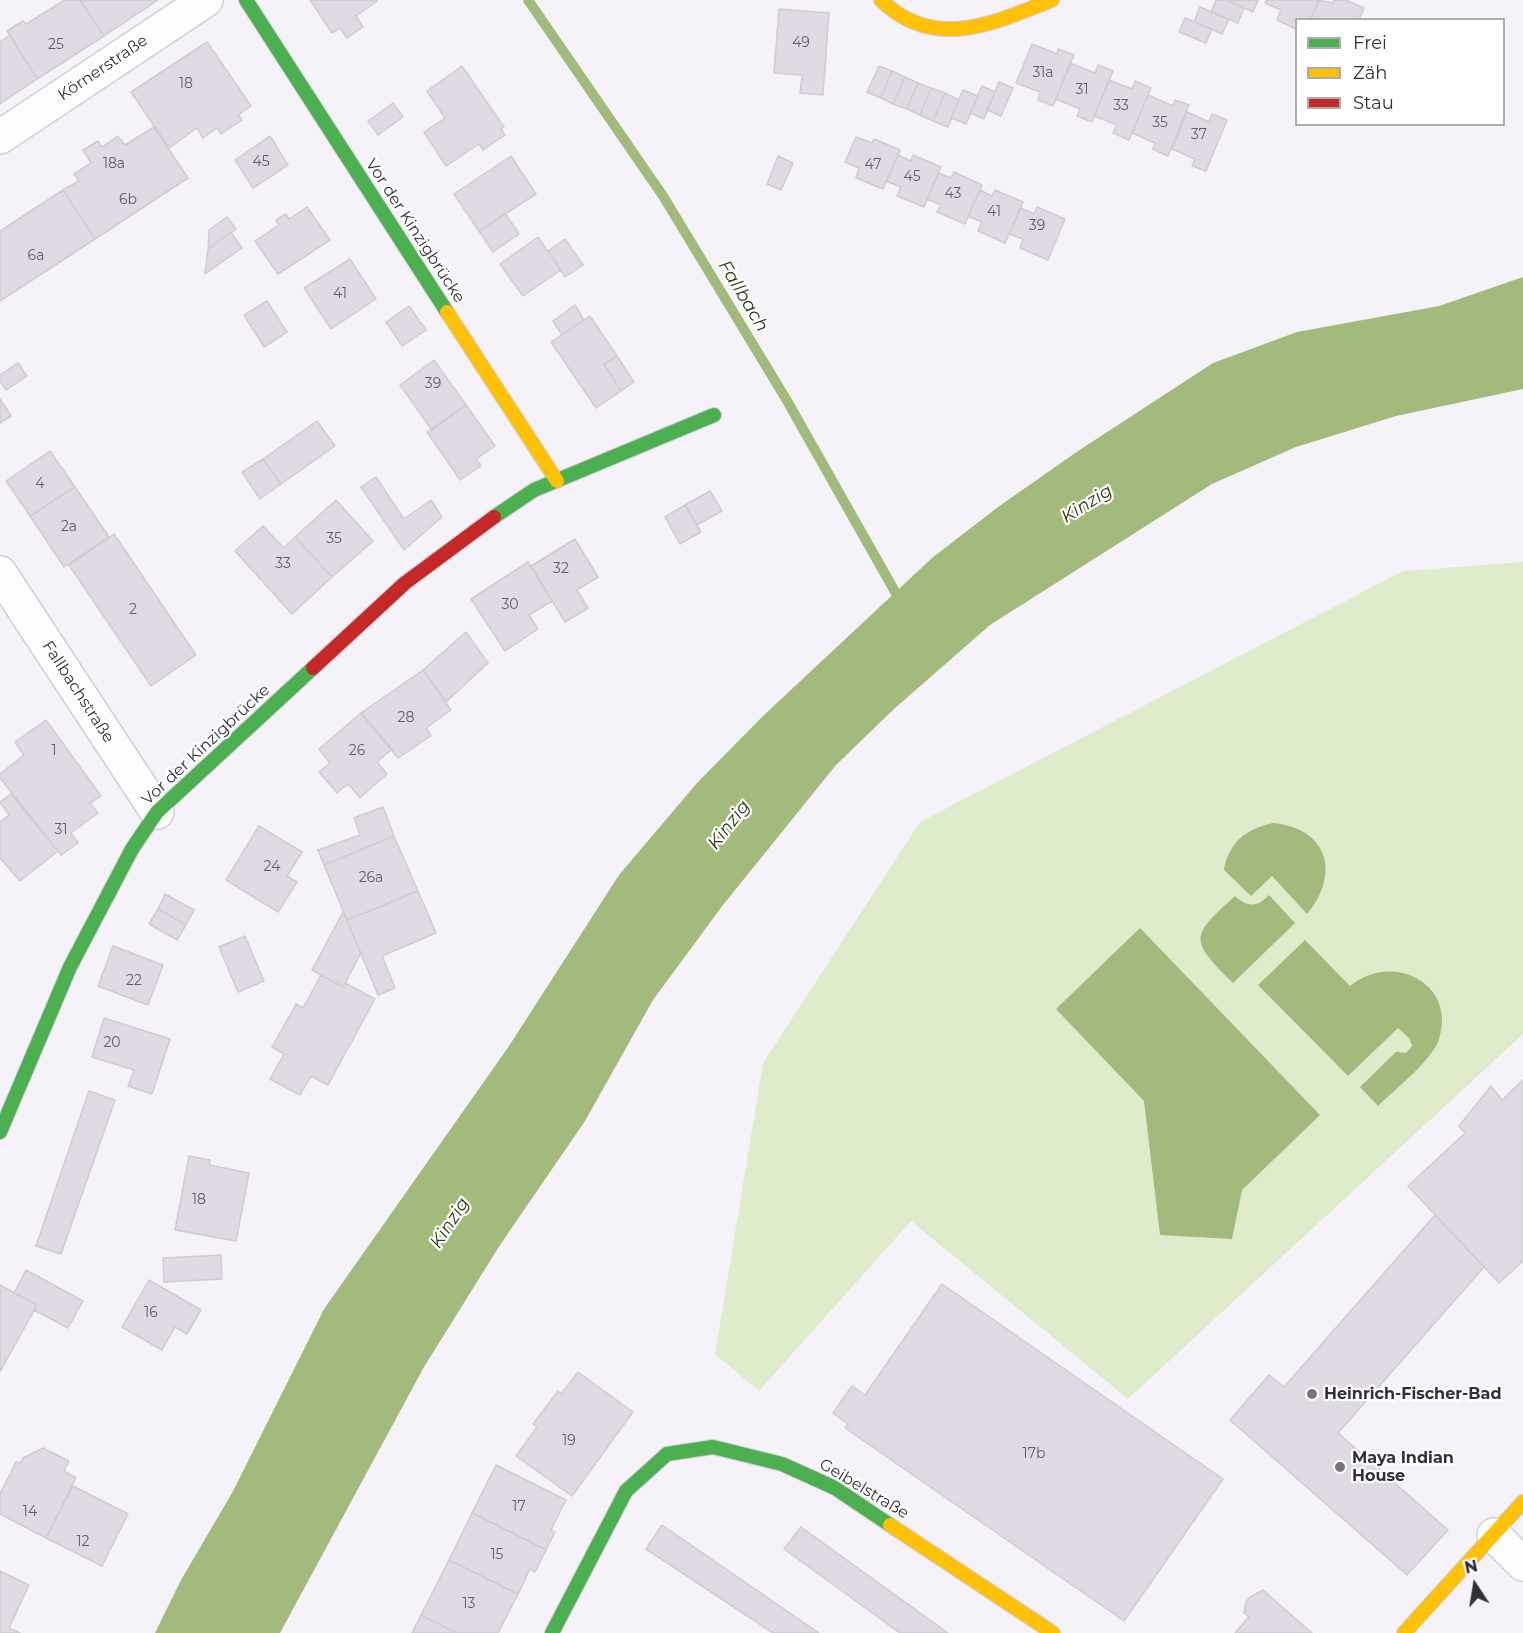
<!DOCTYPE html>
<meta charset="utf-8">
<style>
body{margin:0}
#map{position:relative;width:1523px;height:1633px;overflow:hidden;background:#f6f2f9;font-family:Montserrat,sans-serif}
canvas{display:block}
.legend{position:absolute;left:1295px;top:18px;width:210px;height:108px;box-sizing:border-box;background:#fff;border:2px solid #adacaf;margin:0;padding:8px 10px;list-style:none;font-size:18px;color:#332f37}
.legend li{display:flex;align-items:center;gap:12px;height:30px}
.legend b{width:30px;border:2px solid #adacaf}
.north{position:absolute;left:1445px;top:1555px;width:60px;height:60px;-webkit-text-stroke:4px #fff;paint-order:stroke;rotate:348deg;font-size:16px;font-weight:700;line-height:24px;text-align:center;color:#332f37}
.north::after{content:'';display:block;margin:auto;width:21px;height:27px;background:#332f37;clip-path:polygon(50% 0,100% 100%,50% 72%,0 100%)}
</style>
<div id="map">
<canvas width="1523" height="1633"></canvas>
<ul class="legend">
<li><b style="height:8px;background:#4caf50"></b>Frei</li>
<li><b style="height:8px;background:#ffc107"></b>Zäh</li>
<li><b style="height:8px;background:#c62828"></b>Stau</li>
</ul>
<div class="north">N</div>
</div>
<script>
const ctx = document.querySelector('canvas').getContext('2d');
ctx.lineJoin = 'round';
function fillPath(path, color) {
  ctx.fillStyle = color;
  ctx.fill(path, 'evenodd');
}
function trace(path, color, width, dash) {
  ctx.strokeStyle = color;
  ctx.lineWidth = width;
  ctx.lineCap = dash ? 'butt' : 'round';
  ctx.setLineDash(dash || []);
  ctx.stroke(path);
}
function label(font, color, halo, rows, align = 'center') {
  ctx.font = font + ' Montserrat,sans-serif';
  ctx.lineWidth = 4.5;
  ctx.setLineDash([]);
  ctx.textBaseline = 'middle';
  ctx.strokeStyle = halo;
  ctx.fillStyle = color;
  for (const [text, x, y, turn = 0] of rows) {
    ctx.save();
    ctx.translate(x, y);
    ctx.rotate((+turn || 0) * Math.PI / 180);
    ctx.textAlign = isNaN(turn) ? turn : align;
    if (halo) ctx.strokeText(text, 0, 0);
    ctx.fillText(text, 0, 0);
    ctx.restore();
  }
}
const green = new Path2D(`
 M1523,562v472l-395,365 -217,-178 -152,170 -44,-37 48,-291 157,-241 483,-251z`);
const water = new Path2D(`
 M1523,277v112l-127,27 -100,31 -84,37 -222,141 -96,84 -58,56 -113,140 -70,95 -68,121 -85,124 -76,122 -144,266h-125l26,-53 51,-87 92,-184 185,-263 110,-171 78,-92 66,-67 169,-158 66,-51 80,-56 135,-88 84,-31 142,-26z
 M1273,823c55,5 68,51 34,91l-35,-38 -21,20 -27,-26c5,-28 22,-41 49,-47z
 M1269,895l26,28 -62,60c-44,-44 -43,-46 2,-87 12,11 22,12 34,-1z
 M1140,928l180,187 -78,75 -10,49 -72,-4 -16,-134 -88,-92z
 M1305,940l45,46c43,-35 107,-2 89,53 -7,22 -44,50 -61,67l-18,-19 36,-35 10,1 6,-7 -3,-8 -11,-10 -50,48 -90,-91z`);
const stream = new Path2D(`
 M528,0l135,196 123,203 116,205`);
const building = new Path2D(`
 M65,0h15l24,36 -67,43 -30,-48 16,-10 3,3z
 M80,0h78l-54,36z
 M310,0h66l1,1 -21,15 7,11 -16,11 -7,-10 -8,5z
 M1216,0h10l18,8 -6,15 -27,-11z
 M1226,0h32l-5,12z
 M1267,0h52l-9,20h-14v9l-19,-9 4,-10 -16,-7z
 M1319,0l14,3 1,-3h12l18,8 -5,12h-49z
 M1200,7l29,12 -7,15 -28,-12z
 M779,9l50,4 -6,82 -23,-2 2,-18 -28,-2z
 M1185,18l27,11 -6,14 -27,-11z
 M10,35l27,44 -37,25v-62z
 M207,42l44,64 -13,9 4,5 -21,14 -4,-6 -14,10 -6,-10 -28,20 -38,-56z
 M1032,44l25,10 1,-5 16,6 -21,51 -15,-6 2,-8 -24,-9z
 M1070,63l25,10 3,-8 15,6 -21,51 -15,-6 3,-7 -24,-10z
 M462,66l42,61 -3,2 4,6 -22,15 -4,-6 -33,22 -22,-34 21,-14 -18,-27z
 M879,66l13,5 -11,27 -14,-6z
 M892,71l13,6 -12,27 -12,-6z
 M905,77l13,6 -11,26 -14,-5z
 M1109,80l23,9 3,-8 16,7 -22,52 -16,-7 4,-8 -23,-9z
 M999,82l14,6 -12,28 -14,-6z
 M918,83l13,5 -11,27 -13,-6z
 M982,86l13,6 -11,27 -14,-6z
 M931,88l14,5 -12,28 -13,-6z
 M963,90l15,6 -12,28 -15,-6z
 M945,93l14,7 -11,27 -15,-6z
 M1148,95l25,11 2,-6 14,5 -21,51 -15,-7 2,-6 -23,-10z
 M393,103l10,14 -25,18 -10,-14z
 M1187,112l22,10 3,-8 15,6 -21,51 -14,-5 3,-7 -23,-10z
 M154,127l34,51 -93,61 -32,-49 16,-9 -5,-7 17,-11 -8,-13 15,-9 4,6 16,-11 7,9z
 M270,136l18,29 -35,23 -18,-28z
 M856,137l16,6 2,-4 26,11 -17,39 -27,-11 3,-10 -14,-6z
 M898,155l13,6 2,-6 28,12 -17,40 -27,-11 4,-9 -15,-6z
 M511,156l25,38 -57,37 -25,-37z
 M778,156l15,7 -12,27 -14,-6z
 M954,172l28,13 -17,39 -28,-12 4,-7 -14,-6 11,-26 13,5z
 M63,190l32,49 -95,62v-70z
 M980,190l12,6 3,-6 28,12 -18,41 -27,-12 4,-9 -14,-6z
 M307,207l23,33 -52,34 -23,-33 24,-16 -3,-5 10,-6 3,5z
 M1037,207l28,12 -17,41 -28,-12 3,-9 -14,-5 12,-26 13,6z
 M505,213l14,21 -26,18 -14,-21z
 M227,217l9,12 -28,20 1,-19z
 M231,232l11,16 -37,26 3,-25z
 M538,237l23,33 -38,26 -23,-32z
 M565,239l18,26 -18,12 -17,-26z
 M350,259l26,40 -45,30 -27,-41z
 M267,301l20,31 -23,15 -20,-32z
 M575,305l9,15 -22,15 -9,-14z
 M409,306l17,24 -24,16 -16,-24z
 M590,316l27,40 -13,8 17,27 -25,17 -45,-66z
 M617,356l17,26 -13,9 -17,-27z
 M434,360l32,45 -34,25 -32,-45z
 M18,363l9,13 -21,14 -6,-9v-6z
 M0,399l11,17 -11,7z
 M466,405l29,41 -19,13 5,7 -21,14 -33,-48z
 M317,421l18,25 -54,38 -18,-25z
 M50,451l25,36 -45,29 -24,-35z
 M263,459l18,25 -21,15 -18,-27z
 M376,477l28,42 27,-19 11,17 -38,33 -43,-63z
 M75,487l34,50 -45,30 -34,-51z
 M710,491l12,20 -25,14 -12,-20z
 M336,500l37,41 -41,36 -37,-40z
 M685,505l16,27 -21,12 -15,-27z
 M263,526l21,22 11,-11 37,40 -40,37 -57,-63z
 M114,534l82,121 -45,31 -82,-121z
 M575,539l23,38 -21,13 11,18 -23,14 -34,-56z
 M528,562l24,39 -23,14 9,14 -33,22 -34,-52z
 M466,632l22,31 -42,39 -23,-32z
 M423,670l28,40 -25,18 5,8 -33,22 -37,-45z
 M361,713l31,36 -15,13 10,12 -27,24 -12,-14 -11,9 -18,-21 11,-9 -11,-14z
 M46,720l55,76 -11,7 8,10 -27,20 7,10 -17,12 -61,-77v-4l24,-19 -9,-13z
 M11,794l47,57 -38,30 -20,-23v-36l9,-7 -9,-13z
 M383,807l11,29 -70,29 -6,-15 42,-15 -6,-17z
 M259,826l43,26 -15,24 10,6 -19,30 -52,-32z
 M394,836l24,55 -71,29 -23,-55z
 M418,891l18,42 -54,23 13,32 -17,7 -31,-75z
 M165,894l29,16 -8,15 -28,-16z
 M158,909l28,16 -9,15 -28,-16z
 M343,912l18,41 -18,34 -31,-17z
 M245,936l19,45 -26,11 -19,-45z
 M113,946l50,19 -15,40 -50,-19z
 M321,975l22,12 2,-4 30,16 -47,86 -17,-9 -11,19 -30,-16 14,-25 -12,-7 24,-43 7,4z
 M104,1018l66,21 -18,55 -24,-8 6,-16 -42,-13z
 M1523,1080v181l-24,22 -91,-97 57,-53 -6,-7 32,-40 11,14z
 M89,1091l26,9 -54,154 -25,-8z
 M189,1156l21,4 -1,5 40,8 -13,68 -61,-11z
 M1435,1215l49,52 -146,166 110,97 -41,45 -177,-155 39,-45 15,12z
 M221,1255l1,24 -58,3 -1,-24z
 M26,1270l57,31 -15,27 -34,-18 3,-5 -23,-12z
 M149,1280l52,30 -14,24 -12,-7 -13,23 -40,-23z
 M942,1284l281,195 -99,142 -279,-193 3,-4 -15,-11 19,-27 13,9z
 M0,1285l37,20 -37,67z
 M578,1372l55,40 -61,84 -56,-40 21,-29 -4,-3 25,-33 3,3z
 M43,1448l26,13 -5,10 12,7 -30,60 -46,-24v-20l16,-32 4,1 3,-5z
 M496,1465l70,35 -15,30 4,2 -9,18 -74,-37z
 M73,1486l55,28 -26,52 -56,-28z
 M472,1513l74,37 -11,22 -5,-3 -12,25 -69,-34z
 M662,1525l157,108h-46l-127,-84z
 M801,1527l147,106h-48l-116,-84z
 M449,1560l69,34 -20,39h-41l-36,-18z
 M0,1571l29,14 -20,43 11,5h-20z
 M1263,1590l49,43h-77l14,-16 -5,-4 2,-11 4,-5z
 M421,1615l36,18h-45z`);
const street = new Path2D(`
 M0,137l206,-137
 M0,573l157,239
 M1494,1535l29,29`);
const fast = new Path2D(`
 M246,0l201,312
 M494,517l40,-27 180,-75
 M0,1132l70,-165 62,-118 25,-37 156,-144
 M552,1633l74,-142 41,-37 46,-7 69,17 53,24 55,37`);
const slow = new Path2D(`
 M881,0c53,52 113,23 171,0
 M447,312l110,169
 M890,1525l163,108
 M1404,1633l119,-131`);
const jam = new Path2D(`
 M313,668l92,-85 89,-66`);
const markers = [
 [1312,1394,6,"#77737b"],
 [1340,1467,6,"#77737b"]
];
const numberNames = [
 ["49",801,43],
 ["25",56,45],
 ["31a",1043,73],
 ["18",186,84],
 ["31",1082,90],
 ["33",1121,106],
 ["35",1160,123],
 ["37",1199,135],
 ["45",261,162],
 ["18a",114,164],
 ["47",873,165],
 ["45",912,177],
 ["43",953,194],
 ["6b",128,200],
 ["41",994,212],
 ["39",1037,226],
 ["6a",36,256],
 ["41",340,294],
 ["39",433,384],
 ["4",40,484],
 ["2a",69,527],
 ["35",334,539],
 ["33",283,564],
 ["32",561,569],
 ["30",510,605],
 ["2",133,610],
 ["28",406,718],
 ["1",54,751],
 ["26",357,751],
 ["31",61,830],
 ["24",272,867],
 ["26a",371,878],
 ["22",134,981],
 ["20",112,1043],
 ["18",199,1200],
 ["16",151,1313],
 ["19",569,1441],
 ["17b",1034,1454],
 ["17",519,1507],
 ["14",30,1512],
 ["12",83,1542],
 ["15",497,1555],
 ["13",469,1604]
];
const streetNames = [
 ["Körnerstraße",103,68,-34],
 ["Vor der Kinzigbrücke",415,231,57],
 ["Fallbachstraße",78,692,57],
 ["Vor der Kinzigbrücke",206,745,-43],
 ["Geibelstraße",864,1489,31]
];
const poiNames = [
 ["Heinrich-Fischer-Bad",1324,1394],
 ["Maya Indian",1352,1458],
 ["House",1352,1476]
];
const waterNames = [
 ["Fallbach",743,296,59],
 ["Kinzig",1087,504,-32],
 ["Kinzig",729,825,-52],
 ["Kinzig",450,1223,-57]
];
fillPath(green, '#deeccb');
fillPath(water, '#a2bb7c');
trace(stream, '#a2bb7c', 10);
fillPath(building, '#dfdae3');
trace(building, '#cfccd2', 1.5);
trace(street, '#d2cfd6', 36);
trace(fast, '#d2cfd6', 16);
trace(slow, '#d2cfd6', 16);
trace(jam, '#d2cfd6', 16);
trace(street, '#fefdfe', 33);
trace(fast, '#4caf50', 14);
trace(slow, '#ffc107', 14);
trace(jam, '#c62828', 14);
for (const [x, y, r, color] of markers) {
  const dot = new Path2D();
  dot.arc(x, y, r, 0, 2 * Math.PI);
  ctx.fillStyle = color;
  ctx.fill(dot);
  trace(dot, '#fff', 2);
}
label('14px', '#625e66', null, numberNames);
label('16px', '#332f37', '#fff', streetNames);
label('bold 16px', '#332f37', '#fff', poiNames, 'left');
label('italic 18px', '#2c3b14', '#fff', waterNames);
</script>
